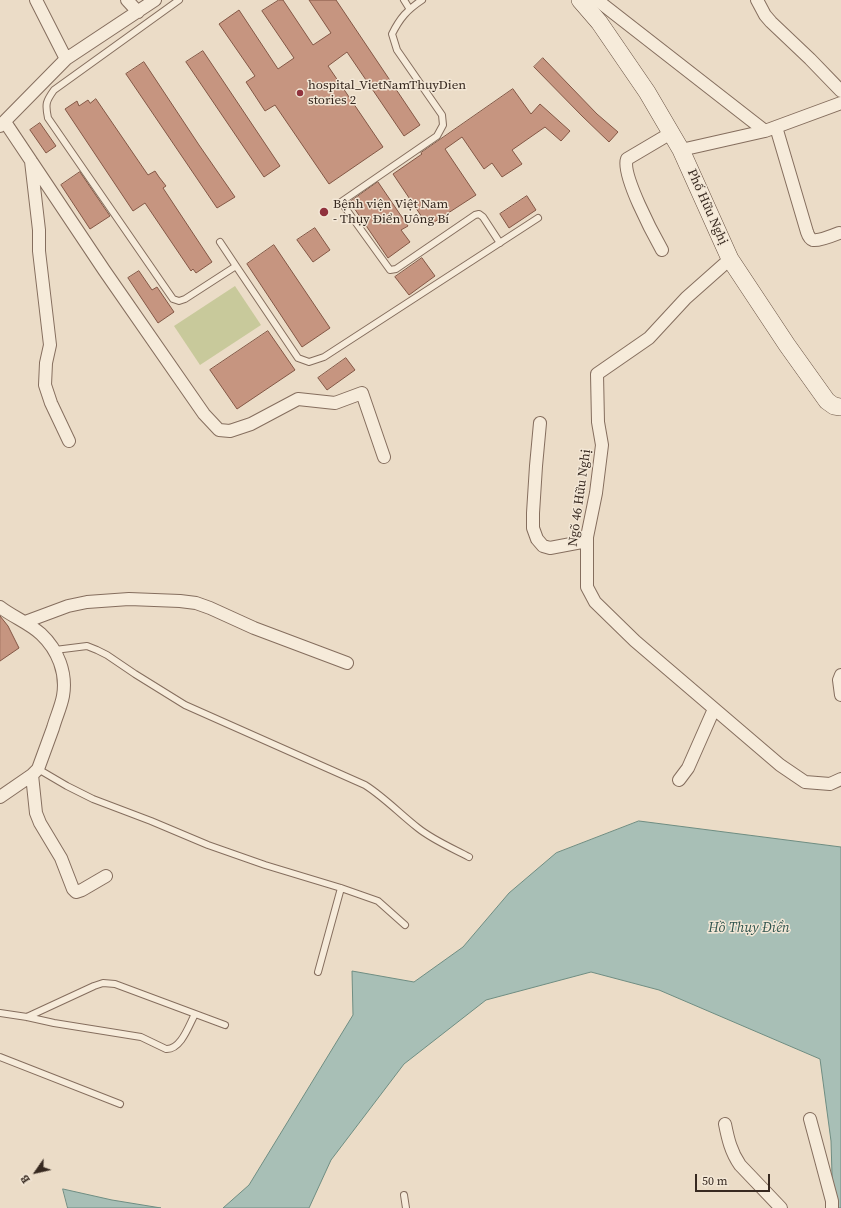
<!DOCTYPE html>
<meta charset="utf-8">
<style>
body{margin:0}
#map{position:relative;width:841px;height:1208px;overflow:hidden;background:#ebdcc7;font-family:"Source Serif 4",serif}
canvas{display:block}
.north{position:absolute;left:16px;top:1152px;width:40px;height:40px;-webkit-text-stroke:3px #f3e7d6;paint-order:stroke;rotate:236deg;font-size:11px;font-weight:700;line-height:16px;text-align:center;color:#372920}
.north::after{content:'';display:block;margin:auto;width:14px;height:18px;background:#372920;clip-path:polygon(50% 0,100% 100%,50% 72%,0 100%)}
.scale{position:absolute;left:695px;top:1174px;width:75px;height:18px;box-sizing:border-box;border:2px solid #372920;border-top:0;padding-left:5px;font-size:12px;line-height:14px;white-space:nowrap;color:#372920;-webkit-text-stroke:3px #f3e7d6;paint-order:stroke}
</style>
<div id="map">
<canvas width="841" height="1208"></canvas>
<div class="north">B</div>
<div class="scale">50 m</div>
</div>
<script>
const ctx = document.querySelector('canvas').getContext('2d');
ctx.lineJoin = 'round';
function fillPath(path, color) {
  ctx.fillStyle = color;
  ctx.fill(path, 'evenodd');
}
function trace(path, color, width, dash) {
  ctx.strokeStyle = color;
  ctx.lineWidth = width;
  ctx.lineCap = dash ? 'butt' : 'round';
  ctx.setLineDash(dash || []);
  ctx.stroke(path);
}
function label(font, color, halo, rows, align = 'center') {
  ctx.font = font + ' "Source Serif 4",serif';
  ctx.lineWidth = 3;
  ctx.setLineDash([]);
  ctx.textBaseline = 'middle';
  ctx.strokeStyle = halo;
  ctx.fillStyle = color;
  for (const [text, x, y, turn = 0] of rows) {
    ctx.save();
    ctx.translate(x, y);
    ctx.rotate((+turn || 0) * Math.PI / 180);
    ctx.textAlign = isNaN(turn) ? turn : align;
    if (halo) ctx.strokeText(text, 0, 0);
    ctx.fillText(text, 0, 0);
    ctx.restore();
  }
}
const green = new Path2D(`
 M235,286l26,39 -61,40 -26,-39z`);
const water = new Path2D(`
 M639,821l202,26v361h-8l-2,-67 -11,-82 -161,-69 -68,-18 -105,28 -82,64 -73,96 -22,48h-86l26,-23 104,-170 -1,-44 62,11 49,-35 46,-54 47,-40z
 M63,1189l49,11 49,8h-93z`);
const building = new Path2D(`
 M279,0h4l30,45 18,-12 -22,-33h27l84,125 -16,11 -57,-84 -19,14 55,81 -54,37 -54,-79 -10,6 -19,-29 9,-6 -36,-52 20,-14 39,59 16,-11 -32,-47z
 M203,51l77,115 -16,11 -78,-115z
 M543,58l54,56 21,18 -9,10 -27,-26 -48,-49z
 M144,62l55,83 36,52 -18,11 -91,-134z
 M513,89l18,25 9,-10 30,27 -9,10 -16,-14 -33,23 10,14 -20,13 -10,-14 -8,6 -22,-32 -17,12 31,46 -48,31 -35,-52 29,-20 -1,-1z
 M96,99l52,76 7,-4 4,6 7,9 -3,2 49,74 -16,11 -3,-4 -2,2 -46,-68 -12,8 -68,-102 12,-8 2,5 9,-6 2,3z
 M40,123l16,23 -10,7 -16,-23z
 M80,172l30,44 -20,13 -29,-44z
 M378,182l30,44 -7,4 9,12 -22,16 -38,-56z
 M527,196l9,14 -27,18 -9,-14z
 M315,228l15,22 -17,12 -16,-22z
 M274,245l56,83 -28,19 -55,-83z
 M422,258l13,18 -26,19 -14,-18z
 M139,271l13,19 5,-3 17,25 -16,11 -30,-45z
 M268,331l27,39 -58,39 -27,-39z
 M346,358l9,12 -28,20 -9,-12z
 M0,616l8,10 11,22 -19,13z`);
const lane = new Path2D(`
 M179,0l-125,90c-8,11 -9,14 -6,28l125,181 6,2 6,-2 51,-33 -16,-24
 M404,0l5,8
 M422,0c-15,10 -22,18 -30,34l5,16 45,65 1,10 -6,11 -96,66 49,68 6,-1 79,-54 4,-1 4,3 17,26
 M236,266l62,92 11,4 15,-5 214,-139
 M55,650l32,-4 10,4 10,5 28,19 50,31 180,80c19,12 35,29 53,43 15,12 34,20 51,29
 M38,769l29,17 26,13 58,22 57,24 57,20 76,23 37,13 27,24
 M318,972l23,-84
 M0,1013l27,4 27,6 87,14 25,12c15,1 23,-24 29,-35
 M27,1017l67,-31 9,-3 12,1 110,41
 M0,1057l120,47
 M404,1195l2,13`);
const street = new Path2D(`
 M36,0l30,59
 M127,0l11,12
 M597,0l168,131
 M757,0l8,15 6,7 39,37 31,32
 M5,122l99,148 100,144 15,16 11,1 21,-7 47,-25 37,4 27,-10 22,64
 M0,126l66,-67 89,-59
 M776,127l31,105c1,3 3,7 6,8 5,1 21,-5 26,-7
 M681,150l84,-19 76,-28
 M31,161l8,69v21l11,94 -4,18 -1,22 6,18 18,38
 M662,250c-9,-16 -41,-76 -35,-91l44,-26
 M730,259l-44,39 -37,40 -52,36 1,48 4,23 -6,48 -9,44v50l8,15 40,39 145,124 25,17 25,2 11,-5
 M540,423l-4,43 -3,47v15l4,11 6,7 7,2 37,-7
 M0,607c13,10 29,16 41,27 17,16 26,39 22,62 -2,11 -7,21 -10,32 -5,14 -10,27 -15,41l-6,6 -32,22
 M25,622l43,-16 19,-4 42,-3 51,2 16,2 14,5 44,20 93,35
 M841,675l-2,5 2,15
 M32,775l4,38 4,10 21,35 12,31 3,3 6,-2 24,-14
 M679,780l9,-12 26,-59
 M810,1119l22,82v7
 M725,1124c3,15 6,28 15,41l41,43`);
const secondary = new Path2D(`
 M580,0l19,22 48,70 34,58 49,109 57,86 40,56 7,5 7,1`);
const markers = [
 [300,93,4,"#90323d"],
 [324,212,5,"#90323d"]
];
const poiNames = [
 ["hospital_VietNamThuyDien",308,86],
 ["stories 2",308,101],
 ["Bệnh viện Việt Nam",333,205],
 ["- Thụy Điển Uông Bí",333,220]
];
const streetNames = [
 ["Phố Hữu Nghị",707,207,66],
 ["Ngõ 46 Hữu Nghị",580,498,-82]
];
const waterNames = [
 ["Hồ Thụy Điển",749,928]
];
fillPath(green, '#c8c99b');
fillPath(water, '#a8bfb6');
trace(water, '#6f8d82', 1);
fillPath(building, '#c69580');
trace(building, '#835745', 1);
trace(lane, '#856e5e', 8);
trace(street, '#856e5e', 14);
trace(secondary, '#675041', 18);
trace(lane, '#f6ebda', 6);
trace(street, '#f6ebda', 12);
trace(secondary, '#f6ebda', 17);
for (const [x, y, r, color] of markers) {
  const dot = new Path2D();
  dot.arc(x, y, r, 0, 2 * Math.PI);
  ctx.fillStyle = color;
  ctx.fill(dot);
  trace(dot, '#f3e7d6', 1.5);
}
label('13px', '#372920', '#f3e7d6', poiNames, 'left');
label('13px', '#372920', '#f3e7d6', streetNames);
label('italic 14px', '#31554f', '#f3e7d6', waterNames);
</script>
